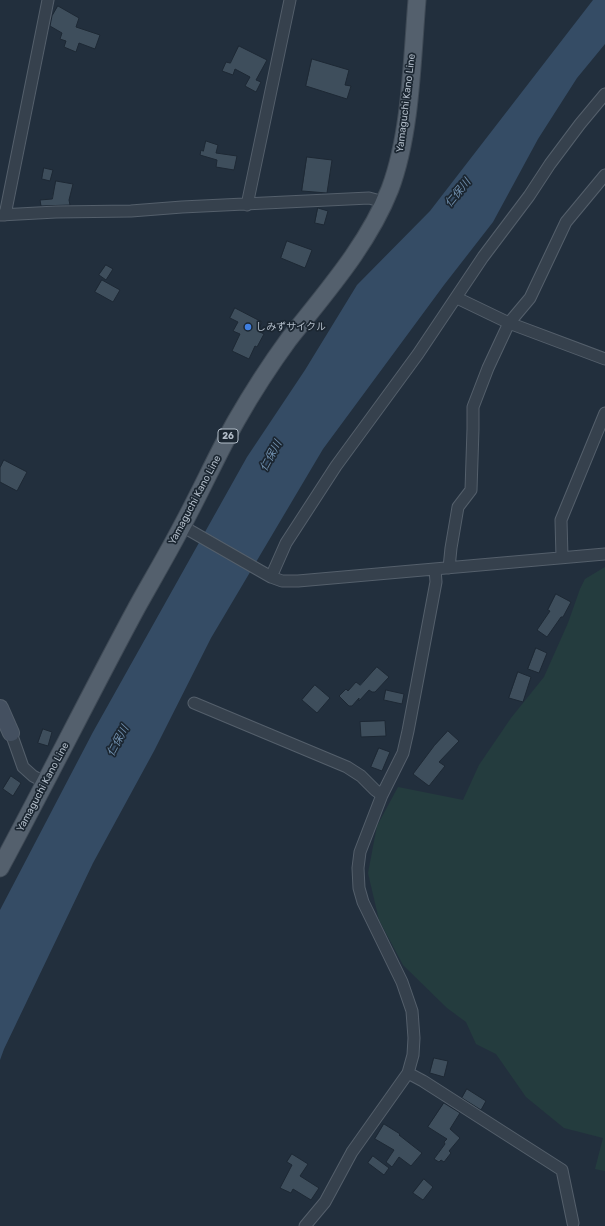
<!DOCTYPE html>
<meta charset="utf-8">
<style>
body{margin:0}
canvas{display:block;background:#222f3d}
</style>
<canvas width="605" height="1226"></canvas>
<script>
const ctx = document.querySelector('canvas').getContext('2d');
ctx.lineJoin = 'round';
function fillPath(path, color) {
  ctx.fillStyle = color;
  ctx.fill(path, 'evenodd');
}
function trace(path, color, width, dash) {
  ctx.strokeStyle = color;
  ctx.lineWidth = width;
  ctx.lineCap = dash ? 'butt' : 'round';
  ctx.setLineDash(dash || []);
  ctx.stroke(path);
}
function label(font, color, halo, rows, align = 'center') {
  ctx.font = font + ' Rubik,"Noto Sans JP",sans-serif';
  ctx.lineWidth = 3.5;
  ctx.setLineDash([]);
  ctx.textBaseline = 'middle';
  ctx.strokeStyle = halo;
  ctx.fillStyle = color;
  for (const [text, x, y, turn = 0] of rows) {
    ctx.save();
    ctx.translate(x, y);
    ctx.rotate((+turn || 0) * Math.PI / 180);
    ctx.textAlign = isNaN(turn) ? turn : align;
    if (halo) ctx.strokeText(text, 0, 0);
    ctx.fillText(text, 0, 0);
    ctx.restore();
  }
}
const green = new Path2D(`
 M605,567v604l-10,-2 8,-31 -39,-10 -38,-31 -30,-43 -20,-10 -10,-22 -19,-14 -44,-43 -24,-45 -11,-47 9,-47 21,-39 65,13 16,-35 32,-47 33,-41 24,-54 12,-34 5,-10z`);
const water = new Path2D(`
 M593,0h12v44l-28,34 -39,61 -45,83 -49,63 -121,164 -112,189 -57,113 -61,112 -89,186 -4,11v-150l93,-178 154,-275 58,-87 52,-85 73,-74z`);
const building = new Path2D(`
 M58,6l21,12 -3,9 24,8 -5,14 -16,-6 -3,9 -12,-5 2,-6 -6,-2 2,-6 -12,-7 2,-10z
 M239,46l28,14 -11,20 5,2 -5,10 -11,-6 5,-9 -15,-8 -2,6 -11,-4 4,-9 4,1z
 M312,59l37,11 -4,15 6,1 -4,13 -41,-13z
 M206,141l12,4 -2,8 21,3 -3,14 -18,-3 1,-7 -17,-5 1,-5 2,1z
 M307,157l25,3 -5,33 -25,-2z
 M44,168l9,2 -3,11 -8,-2z
 M56,181l17,3 -4,16 1,5 -29,1 -1,-6 12,-1z
 M318,208l10,3 -4,14 -9,-2z
 M287,241l25,9 -7,18 -24,-10z
 M106,265l7,4 -7,11 -7,-5z
 M102,280l18,10 -7,12 -18,-10z
 M235,308l27,14 -4,9 6,3 -7,13 -2,-1 -6,13 -17,-8 8,-17 -7,-3 5,-9 -8,-4z
 M4,460l23,12 -10,19 -17,-9v-14z
 M556,594l15,8 -8,15h-2l-14,20 -10,-7 13,-19 -2,-1z
 M536,648l11,5 -8,20 -11,-4z
 M377,667l12,10 -14,15h-3l-3,-2 -10,11v-3l-7,8h-3l-10,-10 7,-7 2,2 8,-9 4,3z
 M518,672l13,5 -8,25 -14,-4z
 M315,685l15,13 -13,15 -15,-13z
 M386,690l18,4 -2,10 -18,-4z
 M385,721l1,15 -25,1 -1,-15z
 M43,729l9,3 -4,14 -10,-3z
 M448,731l11,10 -20,21 6,4 -16,20 -16,-12 21,-28z
 M379,748l11,4 -8,19 -11,-4z
 M11,776l10,7 -8,13 -10,-7z
 M434,1058l14,3 -4,16 -14,-4z
 M467,1089l19,12 -5,9 -19,-12z
 M444,1103l16,10 -10,16 10,9 -11,13 2,2 -7,9 -3,-2 -2,2 -5,-3 11,-15 -1,-2 3,-3 -19,-12z
 M384,1124l16,10 -1,1 23,18 -11,13 -12,-9 -7,10 -6,-5 8,-12 -19,-11z
 M292,1154l16,10 -8,12 19,12 -8,12 -18,-11 -2,4 -11,-5 12,-23 -5,-3z
 M373,1156l16,12 -5,7 -16,-12z
 M424,1179l9,8 -10,13 -10,-7z`);
const street = new Path2D(`
 M247,205l43,-205
 M0,215l56,-3 75,-1 51,-4 187,-9 15,4
 M5,215l43,-215
 M457,298l52,25 96,36
 M182,526l89,51 11,4h16l307,-27
 M562,557l-1,-37 44,-107
 M449,568l2,-20 7,-41 13,-17 2,-61v-22l15,-39 21,-45 21,-25 36,-76 39,-47
 M271,577l15,-34 50,-77 82,-112 65,-97 46,-61 21,-32 30,-40 25,-30
 M194,703l153,64 14,9 14,14 7,5
 M11,733l12,34 10,9 13,7
 M408,1073l15,8 139,89 11,53
 M305,1226l20,-24 27,-50 56,-79 5,-18 1,-17 -2,-27 -10,-29 -39,-80 -4,-14 -1,-20 2,-16 22,-57 21,-42 5,-22 28,-149 -1,-13`);
const secondary = new Path2D(`
 M0,708l11,25`);
const primary = new Path2D(`
 M0,868c47,-87 90,-174 137,-261 15,-27 31,-54 45,-81 19,-35 35,-71 54,-105 16,-28 34,-56 53,-82 37,-47 79,-94 101,-150 21,-56 22,-130 27,-189`);
const markers = [
 [248,327,4,"#3f7fe0"]
];
const shields = [
 [228,436,20]
];
const shieldNames = [
 ["26",228,436]
];
const streetNames = [
 ["Yamaguchi Kano Line",406,103,-83],
 ["Yamaguchi Kano Line",195,500,-62],
 ["Yamaguchi Kano Line",43,787,-62]
];
const poiNames = [
 ["しみずサイクル",256,327]
];
const waterNames = [
 ["仁保川",458,193,-51],
 ["仁保川",271,456,-62],
 ["仁保川",118,741,-62]
];
fillPath(green, '#243c3e');
fillPath(water, '#354c65');
fillPath(building, '#3e4e5c');
trace(building, '#1d2834', 1);
trace(street, '#545f6b', 13);
trace(secondary, '#545f6b', 18);
trace(primary, '#3f4a56', 19);
trace(street, '#36414d', 11);
trace(secondary, '#445060', 16);
trace(primary, '#54606d', 17);
for (const [x, y, r, color] of markers) {
  const dot = new Path2D();
  dot.arc(x, y, r, 0, 2 * Math.PI);
  ctx.fillStyle = color;
  ctx.fill(dot);
  trace(dot, '#1b2631', 1.5);
}
for (const [x, y, w] of shields) {
  const box = new Path2D();
  box.roundRect(x - w / 2, y - 7, w, 14, 3);
  ctx.fillStyle = '#1b2631';
  ctx.fill(box);
  trace(box, '#b1bcc8', 1);
}
label('bold 9px', '#b1bcc8', null, shieldNames);
label('10px', '#b1bcc8', '#1b2631', streetNames);
label('10px', '#b1bcc8', '#1b2631', poiNames, 'left');
label('italic 11px', '#708fad', '#1b2631', waterNames);
</script>
